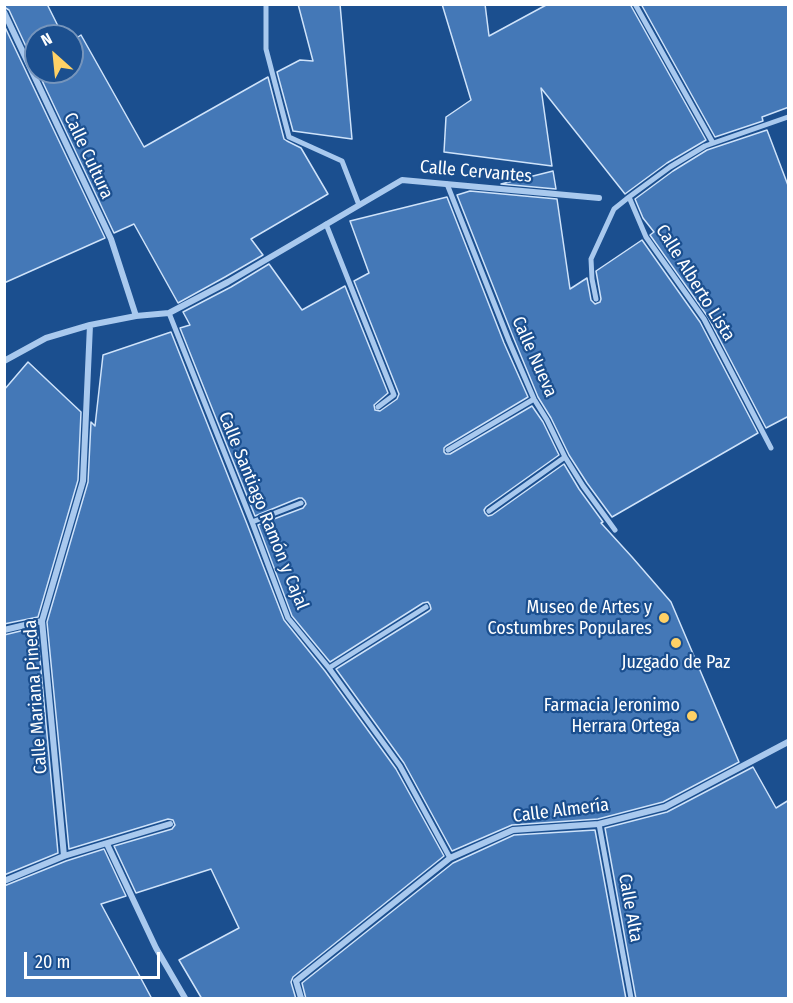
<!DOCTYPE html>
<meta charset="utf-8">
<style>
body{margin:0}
#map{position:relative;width:793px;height:1003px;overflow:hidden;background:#1b4f8f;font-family:"Fira Sans Condensed",sans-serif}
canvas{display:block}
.frame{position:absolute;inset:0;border:6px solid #fff;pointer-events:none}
.north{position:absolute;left:24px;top:24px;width:60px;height:60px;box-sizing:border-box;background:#1b4f8f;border:2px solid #7695bc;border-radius:50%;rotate:333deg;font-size:16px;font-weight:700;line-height:24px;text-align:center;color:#fff}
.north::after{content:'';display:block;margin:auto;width:21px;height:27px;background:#ffd166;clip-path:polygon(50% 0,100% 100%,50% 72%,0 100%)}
.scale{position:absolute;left:24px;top:952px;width:136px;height:27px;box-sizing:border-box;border:3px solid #fff;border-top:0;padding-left:8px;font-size:18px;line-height:21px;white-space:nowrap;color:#fff;-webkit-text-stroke:4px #1b4f8f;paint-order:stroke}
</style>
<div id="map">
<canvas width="793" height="1003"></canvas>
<div class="frame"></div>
<div class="north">N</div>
<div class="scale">20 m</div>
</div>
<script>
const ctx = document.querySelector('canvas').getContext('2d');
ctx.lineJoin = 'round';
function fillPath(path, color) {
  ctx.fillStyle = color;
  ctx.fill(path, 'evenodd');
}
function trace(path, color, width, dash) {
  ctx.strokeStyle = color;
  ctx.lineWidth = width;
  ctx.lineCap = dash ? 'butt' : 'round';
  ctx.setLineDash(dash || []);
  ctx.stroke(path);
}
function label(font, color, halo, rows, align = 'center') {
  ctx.font = font + ' "Fira Sans Condensed",sans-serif';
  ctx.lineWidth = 4.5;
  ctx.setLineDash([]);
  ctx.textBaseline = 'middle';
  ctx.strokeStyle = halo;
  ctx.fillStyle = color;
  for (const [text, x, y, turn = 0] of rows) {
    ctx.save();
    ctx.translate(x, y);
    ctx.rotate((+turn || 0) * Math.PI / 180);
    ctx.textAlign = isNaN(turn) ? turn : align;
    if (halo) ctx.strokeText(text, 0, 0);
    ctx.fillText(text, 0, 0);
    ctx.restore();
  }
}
const building = new Path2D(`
 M4,4h43l16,32h-27v32l-27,-58 -5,-3z
 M298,4h42l12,135 -59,-8 -16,-59 23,-12 13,1z
 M442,4h43l4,32 59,-32h82l76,136 -39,23 -42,31 -84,-106 11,78 -108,-14 2,-35 25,-17z
 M641,4h148v103l-27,10 1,4 -48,16z
 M4,25l101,213 -101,45z
 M81,35l63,112 124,-70 16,62 3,2 14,7 27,46 -77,45 12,16 -38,22 -47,26 -44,-79 -20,9 -76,-161h34v-31z
 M767,130l22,58v228l-23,12 -58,-111 -58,-82 4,-3 -11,-14 -8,-19 38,-28 34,-21z
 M553,171l3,18 -55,-5z
 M470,191l87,8 13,90 17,-11 4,22 4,4 5,-2 1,-3 -5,-28 46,-31 58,82 58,111 -146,84 -25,-34 -18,-28 -18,-37 -13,-21 -24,-58 -57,-144z
 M447,197l57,146 24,54 -82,49 -2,2v4l2,2h4l82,-48 11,16 16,33 -73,52 -2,3 1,3 3,3 4,-1 72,-51 15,25 24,33 -2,1 31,34 39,45 68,160 -76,40 -65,17 -86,6 -60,26 -48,-88 -68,-94 93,-58 2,-2 -1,-4 -2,-3 -5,1 -93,59 -38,-46 -34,-91 45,-17 3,-4 -1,-3 -3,-3h-3l-44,18 -75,-188 10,-3 -7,-13 48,-25 38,-23 33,46 43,-24 43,107 -14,12 1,5 5,1 17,-12 2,-5 -45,-113 15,-8 -19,-52z
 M171,332l76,192 37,96 41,51 71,98 48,87 -151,121 -2,5 5,17h-94l-23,-39 60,-32 -28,-59 -75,24 -22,-47 58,-17 3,-4 -2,-5 -5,-1 -99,30 -22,-227 41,-140 3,-60 4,4 8,-71z
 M28,362l53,50 -3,68 -40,137 -34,7v-234z
 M37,627l21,226 -54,22v-240z
 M753,767l23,41 13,-8v199h-153l-31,-171 62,-16z
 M595,830l31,169h-320l-4,-16 151,-120 61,-28z
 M104,849l22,47 -25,8 51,95h-148v-113l62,-25z`);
const pedestrian = new Path2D(`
 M266,4v45l23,88 53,24 17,44
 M635,4l78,139
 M447,184l62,157 25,58 13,21 18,37 18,29 32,44
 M629,197l17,40 58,82 67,129
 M326,224l68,171 -16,12
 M596,299l-4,-20 -1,-20 23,-50 15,-12 41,-30 35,-21 83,-29
 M169,313l83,209 36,96 41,50 71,98 50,92
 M448,450l86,-51
 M489,511l76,-54
 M252,522l49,-19
 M329,668l97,-61
 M599,824l32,174`);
const minor = new Path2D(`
 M4,12l107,227 25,77
 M4,361l42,-23 44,-13 46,-9 33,-3 59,-31 174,-102 197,18
 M4,630l38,-9
 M107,844l49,104 29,50
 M64,856l-22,-235 41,-140 7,-156
 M4,881l60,-25 106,-32
 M301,998l-5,-17 154,-123 63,-28 86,-6 66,-17 123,-65`);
const markers = [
 [664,618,6,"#ffd166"],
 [676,643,6,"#ffd166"],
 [692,716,6,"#ffd166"]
];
const streetNames = [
 ["Calle Cultura",88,156,65],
 ["Calle Cervantes",476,172,5],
 ["Calle Alberto Lista",695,283,58],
 ["Calle Nueva",534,357,66],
 ["Calle Santiago Ramón y Cajal",263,511,68],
 ["Calle Mariana Pineda",36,697,-94],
 ["Calle Almería",561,811,-7],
 ["Calle Alta",630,908,80]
];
const poiNames = [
 ["Museo de Artes y",652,608],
 ["Costumbres Populares",652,629],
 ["Juzgado de Paz",676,663,"center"],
 ["Farmacia Jeronimo",680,706],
 ["Herrara Ortega",680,727]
];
fillPath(building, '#4478b7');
trace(building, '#cfe3fa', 1.5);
trace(pedestrian, '#a9c9ee', 5);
trace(minor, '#a9c9ee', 6);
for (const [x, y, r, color] of markers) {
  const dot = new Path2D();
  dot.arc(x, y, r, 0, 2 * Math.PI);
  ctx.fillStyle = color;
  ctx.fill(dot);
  trace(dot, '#1b4f8f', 2);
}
label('18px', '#fff', '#1b4f8f', streetNames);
label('18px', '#fff', '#1b4f8f', poiNames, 'right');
</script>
